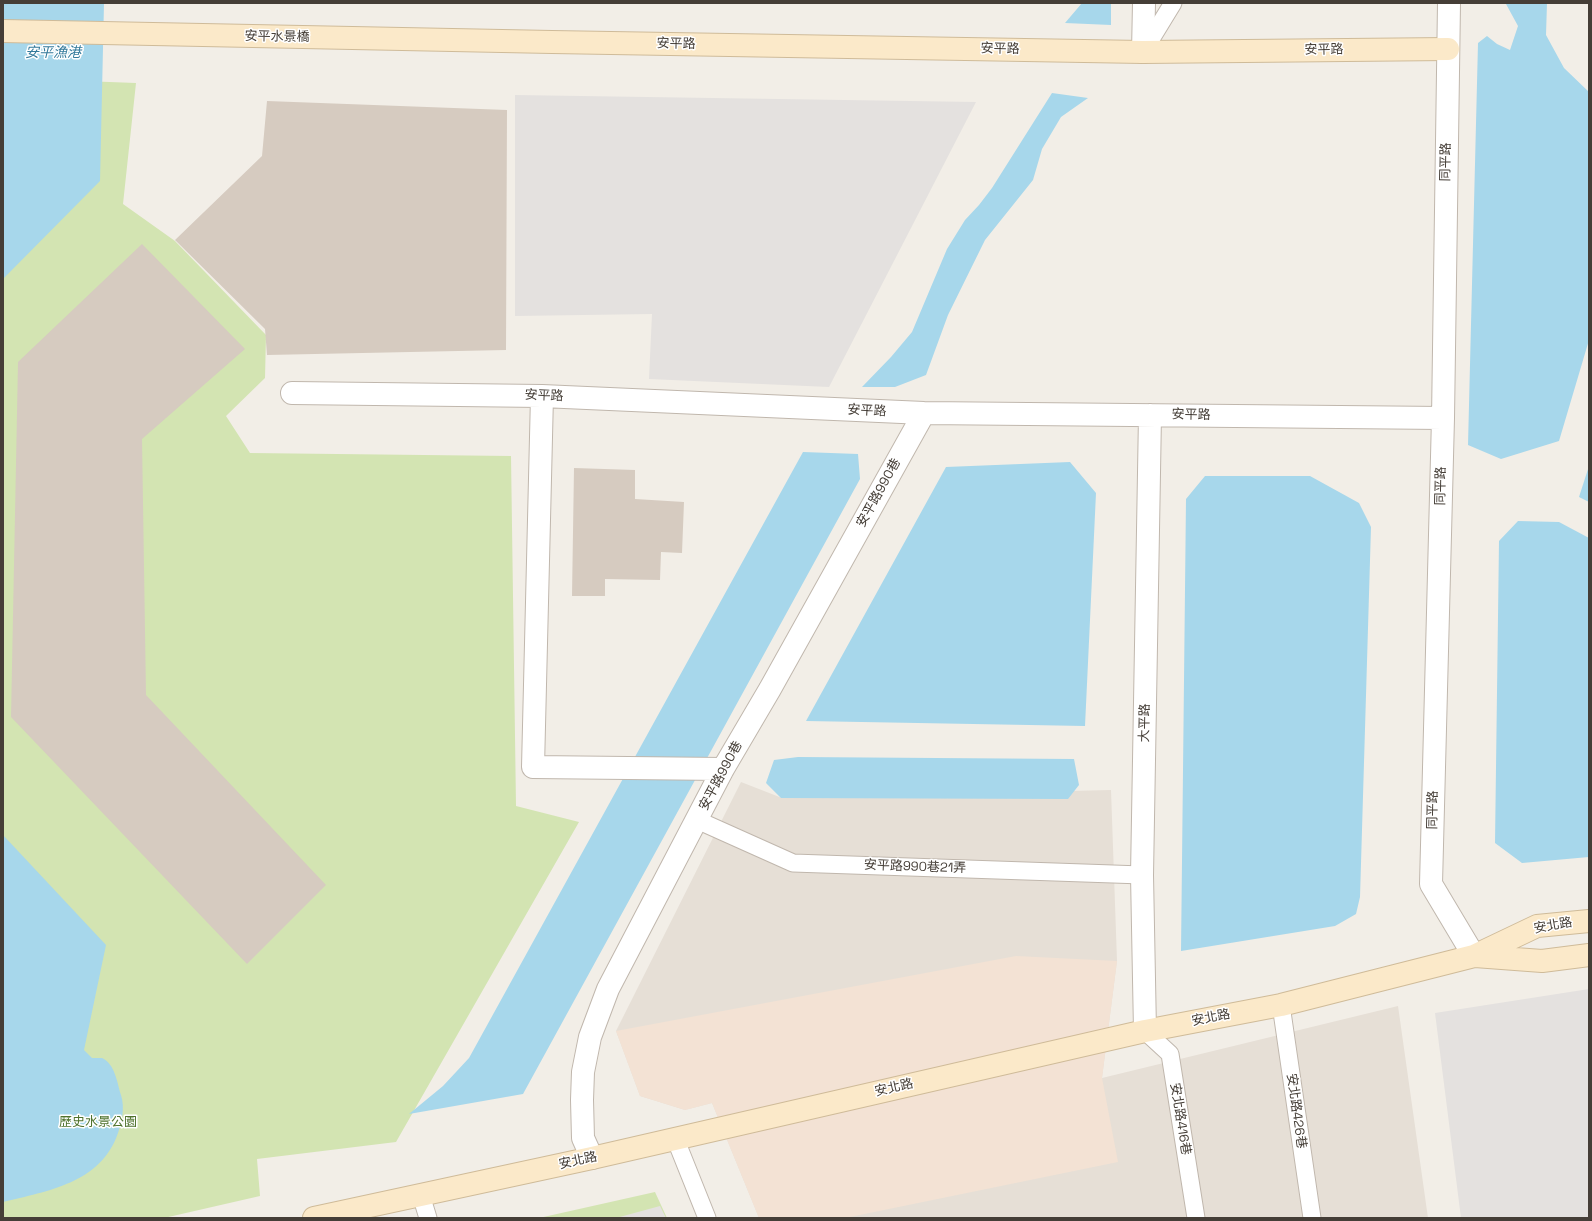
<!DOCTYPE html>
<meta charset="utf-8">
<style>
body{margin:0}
#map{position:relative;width:1592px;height:1221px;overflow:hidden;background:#f2eee7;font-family:"Space Grotesk",sans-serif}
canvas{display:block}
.frame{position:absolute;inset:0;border:4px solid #453e37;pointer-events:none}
</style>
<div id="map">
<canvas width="1592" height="1221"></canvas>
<div class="frame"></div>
</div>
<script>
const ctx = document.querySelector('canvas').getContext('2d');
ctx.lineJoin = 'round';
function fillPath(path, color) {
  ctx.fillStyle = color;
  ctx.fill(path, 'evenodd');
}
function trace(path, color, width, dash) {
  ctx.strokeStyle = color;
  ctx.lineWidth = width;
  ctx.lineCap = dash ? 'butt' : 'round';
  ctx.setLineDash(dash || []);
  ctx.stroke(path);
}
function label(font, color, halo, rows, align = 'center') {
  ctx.font = font + ' "Space Grotesk","Noto Sans TC",sans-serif';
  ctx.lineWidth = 3;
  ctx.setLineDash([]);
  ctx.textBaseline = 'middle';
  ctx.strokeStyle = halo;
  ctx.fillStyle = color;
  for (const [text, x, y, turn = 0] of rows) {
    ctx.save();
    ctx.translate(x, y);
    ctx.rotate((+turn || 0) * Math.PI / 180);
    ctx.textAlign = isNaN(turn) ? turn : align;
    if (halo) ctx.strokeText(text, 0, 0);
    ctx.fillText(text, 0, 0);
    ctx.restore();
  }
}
const residential = new Path2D(`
 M741,782l41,16 329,-8 6,171 -15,117 296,-72 30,212h-669l-47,-115 -27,7 -45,-14 -24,-65z`);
const commercial = new Path2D(`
 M1016,956l101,5 -15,117 16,84 -273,56h-86l-47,-115 -27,7 -45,-14 -24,-65z`);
const green = new Path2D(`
 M3,78l133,5 -13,121 52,37 91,94 -1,43 -39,38 24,37 261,3 5,350 63,16 -183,320 -139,17 3,37 -96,22h-161z
 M655,1192l12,26h-128z`);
const parking = new Path2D(`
 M515,95l461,7 -147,285 -180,-8 3,-65 -137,2z
 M1589,989v229h-128l-26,-205z
 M660,1206l6,12h-50z`);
const water = new Path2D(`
 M3,3h101l-4,178 -97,98z
 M1082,3h29v22l-46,-2z
 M1507,3h40l-1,32 18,33 25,24v248l-30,101 -58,18 -33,-14 10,-402 9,-7 10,8 13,6 8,-24 -12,-22z
 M1052,93l36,5 -27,19 -19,32 -9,31 -48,60 -37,75 -22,60 -31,12h-33l29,-30 21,-25 35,-83 18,-29 14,-15 13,-17z
 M803,452l55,2 2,25 -337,615 -114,20 34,-28 26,-28z
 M1070,462l26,31 -11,233 -279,-5 140,-254z
 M1589,466v36l-10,-5z
 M1205,476h105l49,27 12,24 -11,370 -4,17 -21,12 -154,25 5,-452z
 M1518,521l41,1 30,16v319l-67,6 -27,-20 4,-302z
 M798,757l276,2 5,26 -11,14 -287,-1 -15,-15 8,-23z
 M3,835l103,110 -22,105 8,8h10c13,6 15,24 19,37 4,13 1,26 -3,38 -17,50 -70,58 -115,69z`);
const building = new Path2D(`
 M267,101l240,9 -1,240 -239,5 -2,-26 -90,-89 87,-84z
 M142,244l103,105 -103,90 4,256 180,190 -79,79 -236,-247 7,-355z
 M574,468l61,2v29l49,3 -2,51 -21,-1 -1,28 -55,-1v17h-33z`);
const lane = new Path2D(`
 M1143,52l30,-49
 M697,820l96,43 349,12
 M1281,1005l31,213
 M1145,1031l25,23 26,164
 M675,1138l32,80
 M421,1195l7,23`);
const street = new Path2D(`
 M1449,3l-6,415 -12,466 43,72
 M1143,52l1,-49
 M292,393l250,3 382,17 519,5
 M542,396l-9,371 190,2
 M1145,1031l-3,-156 8,-460
 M592,1158l-9,-20 -1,-38 1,-28 7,-35 18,-48 115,-220 47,-80 154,-276`);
const secondary = new Path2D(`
 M3,31l549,11 591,10 305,-3
 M1475,956l67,5 47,-6
 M314,1218l278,-60 553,-127 136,-26 193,-49 63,-30 52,-5`);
const streetNames = [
 ["安平水景橋",277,37,1],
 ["安平路",676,44,1],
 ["安平路",1000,49,1],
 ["安平路",1324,50,-1],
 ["同平路",1446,162,-89],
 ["安平路",544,396,2],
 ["安平路",867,411,3],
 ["安平路",1191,415,1],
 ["同平路",1441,486,-89],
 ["安平路990巷",879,493,-61],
 ["大平路",1145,723,-89],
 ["安平路990巷",721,776,-62],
 ["同平路",1433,810,-89],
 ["安平路990巷21弄",915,867,2],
 ["安北路",1553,926,-10],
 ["安北路",1211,1018,-11],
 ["安北路",894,1088,-13],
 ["安北路426巷",1296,1111,82],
 ["安北路416巷",1180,1119,81],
 ["安北路",578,1161,-12]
];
const parkNames = [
 ["歷史水景公園",98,1122]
];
const waterNames = [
 ["安平漁港",53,53]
];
fillPath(residential, '#e6dfd6');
fillPath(commercial, '#f3e2d4');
fillPath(green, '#d3e4b2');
fillPath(parking, '#e4e1df');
fillPath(water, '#a7d7eb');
fillPath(building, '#d6cbc0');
trace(lane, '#c0b7ad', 19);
trace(street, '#c0b7ad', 24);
trace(secondary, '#cfbb99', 24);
trace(lane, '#fff', 17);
trace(street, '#fff', 22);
trace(secondary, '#fbe9c9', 22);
label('13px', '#453e37', '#fff', streetNames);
label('13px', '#50732e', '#fff', parkNames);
label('italic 14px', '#337a9b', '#fff', waterNames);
</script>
